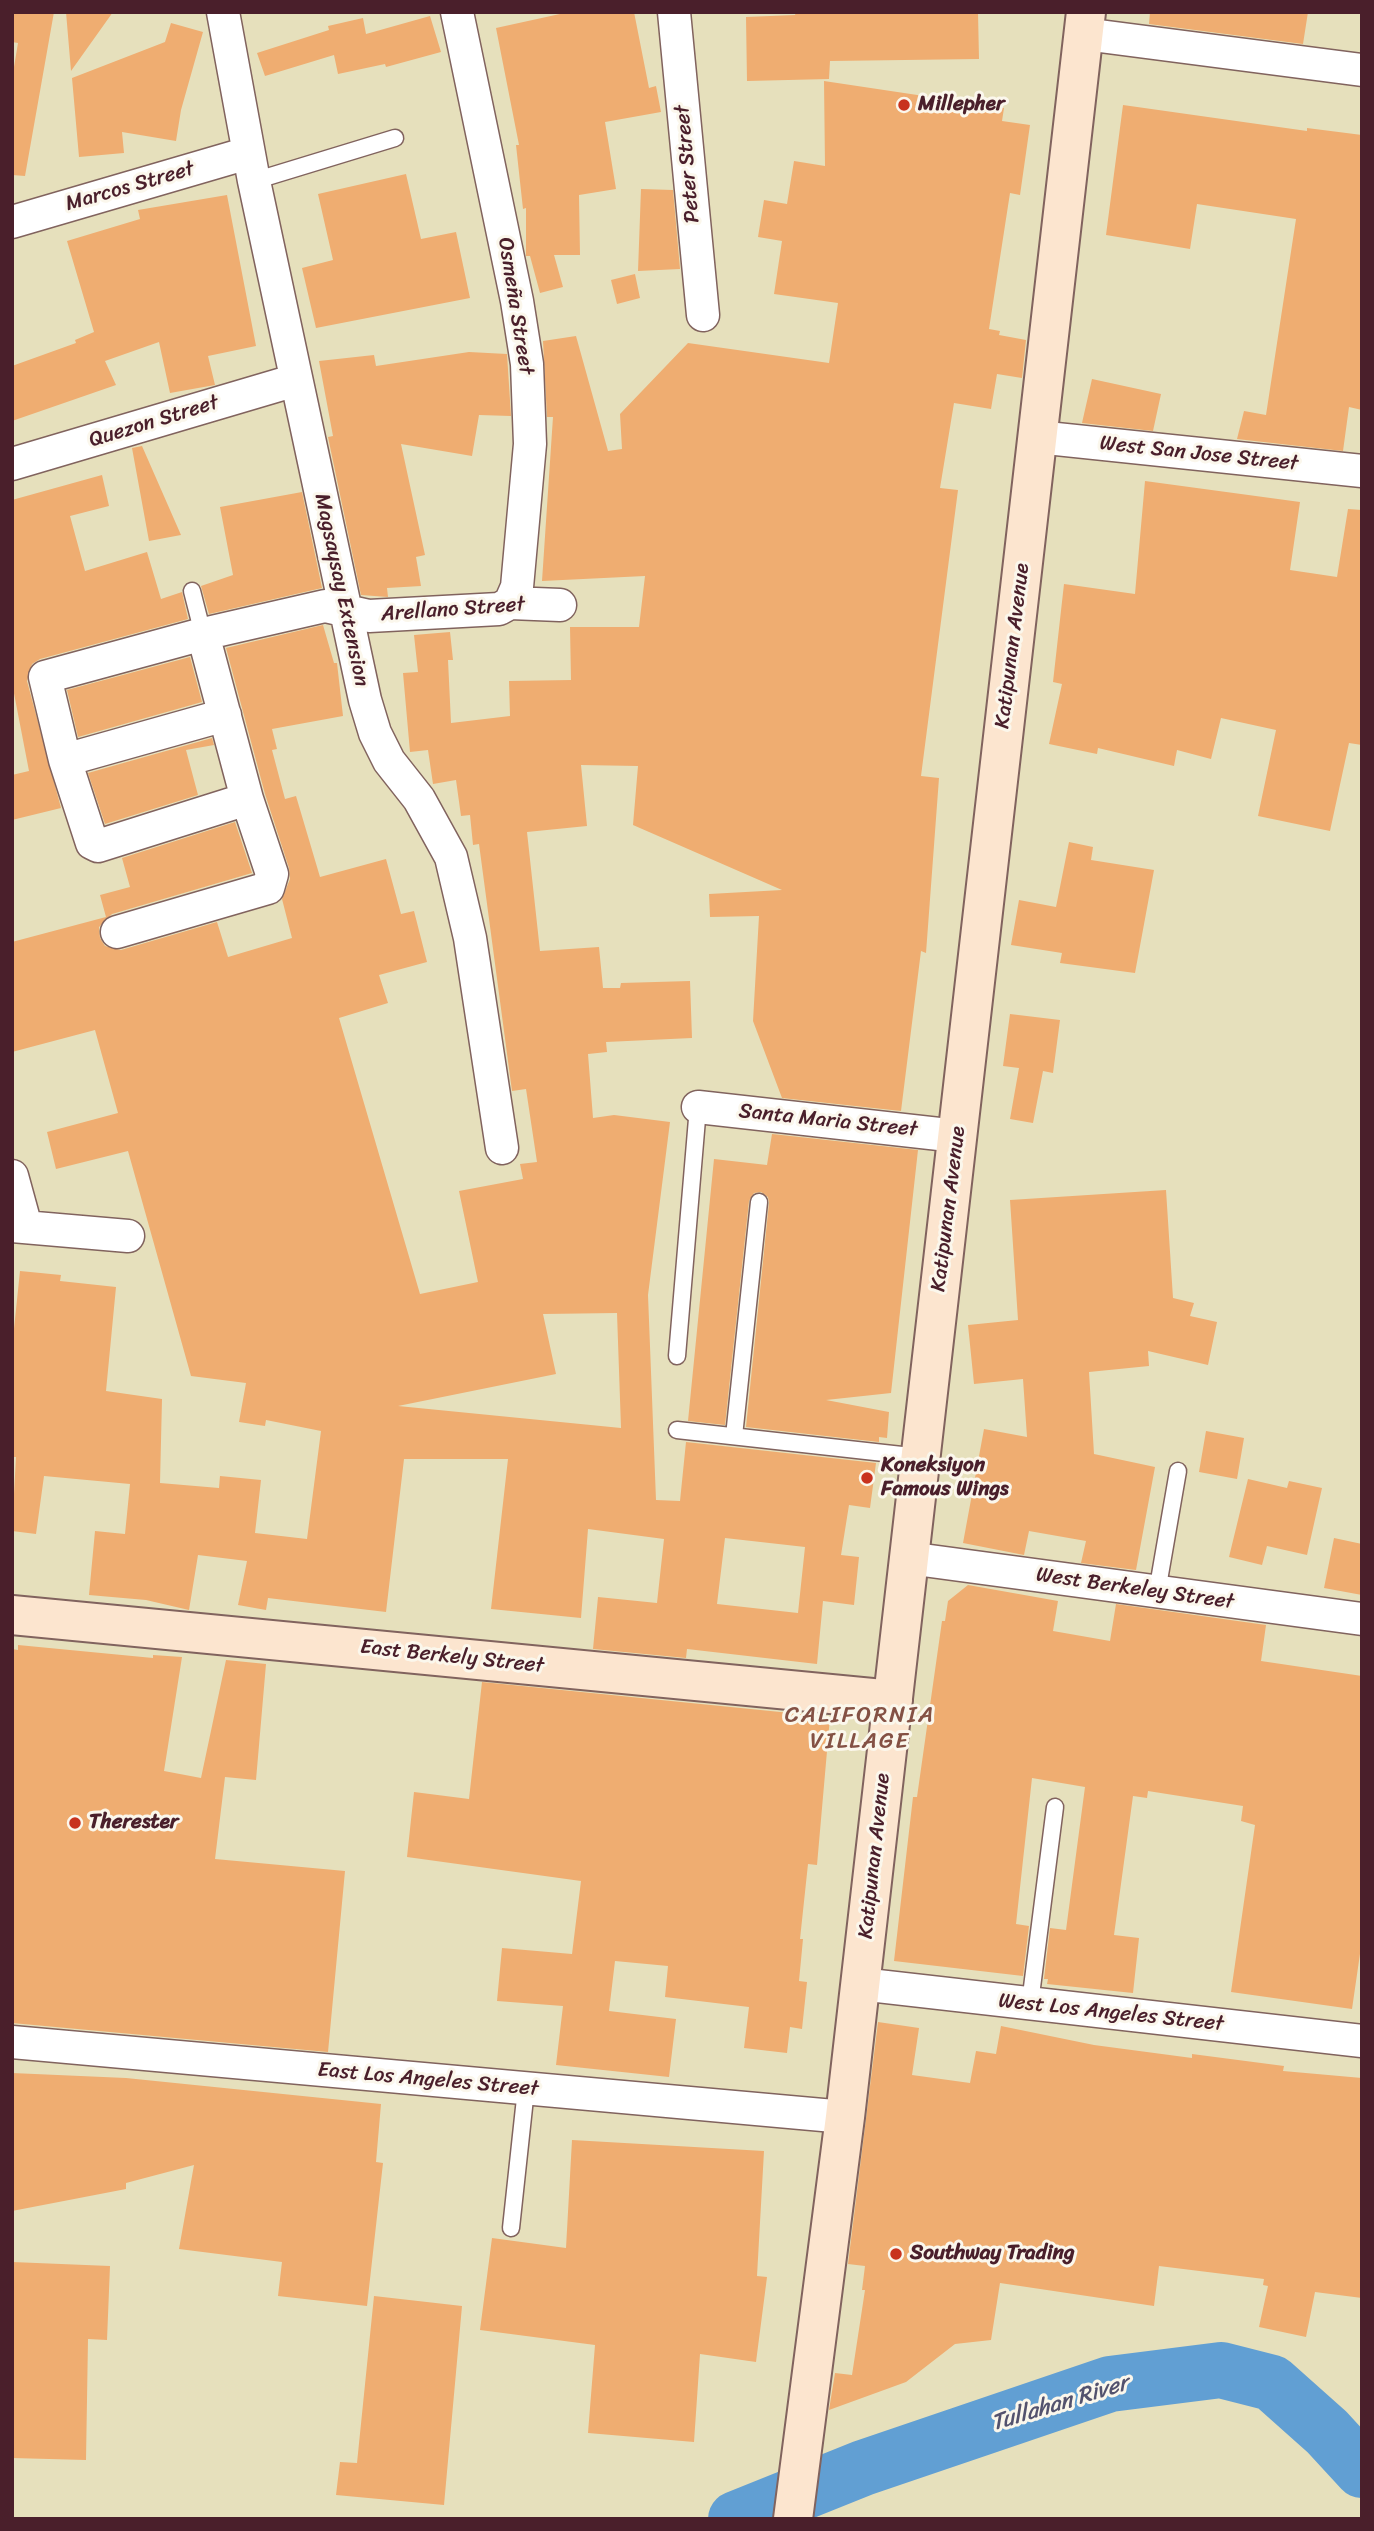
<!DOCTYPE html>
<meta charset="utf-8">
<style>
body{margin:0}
#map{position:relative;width:1374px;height:2531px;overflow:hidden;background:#e6e0bc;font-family:Sriracha,sans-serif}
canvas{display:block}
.frame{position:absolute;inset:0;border:14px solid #4a1f2b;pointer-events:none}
</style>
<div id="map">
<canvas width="1374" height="2531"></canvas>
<div class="frame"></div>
</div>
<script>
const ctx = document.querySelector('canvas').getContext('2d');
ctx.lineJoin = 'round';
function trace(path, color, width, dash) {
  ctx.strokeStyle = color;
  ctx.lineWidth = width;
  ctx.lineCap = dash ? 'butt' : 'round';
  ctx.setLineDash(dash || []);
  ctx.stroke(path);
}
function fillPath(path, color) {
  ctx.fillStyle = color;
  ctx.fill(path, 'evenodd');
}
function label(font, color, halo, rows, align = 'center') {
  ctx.font = font + ' Sriracha,sans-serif';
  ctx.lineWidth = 6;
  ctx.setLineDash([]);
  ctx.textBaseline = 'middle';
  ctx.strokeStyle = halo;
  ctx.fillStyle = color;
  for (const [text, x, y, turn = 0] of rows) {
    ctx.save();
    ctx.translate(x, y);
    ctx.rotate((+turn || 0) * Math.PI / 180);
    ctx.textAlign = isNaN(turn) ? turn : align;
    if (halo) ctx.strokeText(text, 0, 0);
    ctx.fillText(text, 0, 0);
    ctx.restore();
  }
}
const river = new Path2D(`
 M736,2519l127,-51 247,-84 111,-14 51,13 55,49 35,38`);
const building = new Path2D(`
 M12,12h42l-29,164 -13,-1v-96l6,-36 -6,-1z
 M66,12h47l-42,59z
 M569,12h65l15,76 7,-2 5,26 -56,10 11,67 -37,6 1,60h-26l9,32 -23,6 -10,-37h-4v-48l-3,1 -7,-64h3l-23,-117z
 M796,12h182l1,47 -149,2 -1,18 -82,2 -1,-64 49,-2z
 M1150,12h158l-5,32 -154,-20z
 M430,16l11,36 -55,15 -1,-3 -47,10 -4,-19 -69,21 -8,-23 72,-23 -1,-4 35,-8 3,16z
 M171,23l32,9 -22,78 -5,31 -54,-9 2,21 -45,4 -7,-79 93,-36z
 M824,81l180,27 -2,13 28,4 -10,70 -10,-2 -21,136 11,2 -1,4 27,5 -4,38 -25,-4 -6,35 -37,-6 -14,85 18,2 -37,286 18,2 -13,175 -5,-2 -20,160 -119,-13 -29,-77 6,-105 -49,1 -1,-23 73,-4 -149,-65 5,-59 -57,-1 6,61 -60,6 13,119 59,-4 4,41h17l1,-5 69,-2 2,57 -86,4 1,10 -19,2 5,64 21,-3 56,7 -22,173 8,205 24,1 6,-59 190,21 -6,45 -21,-3 -8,50 18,2 -5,48 -31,-4 -6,63 -130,-15 -1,9 -93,-9 5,-52 59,6 7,-64 -76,-10 -7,89 -90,-9 17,-150h-104l-18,153 -118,-14 -2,12 -28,-5 9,-44 -49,-6 -9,55 -43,-10 -57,-5 6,-64 30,3 5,-50 -86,-8 -8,58 -24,-3 4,-74h-4v-109l8,-77 41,4 -1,6 56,6 -10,104 56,8 -2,84 59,5 1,-12 41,4 -6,53 52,6 14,-108 -55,-11 -1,6 -26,-4 7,-39 -55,-7 -63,-225 -72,18 -9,-37 71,-19 -23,-83 -83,22v-110l94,-25 -6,-22 30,-8 -8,-29 113,-36 17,51 -140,41 -13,13 1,11 5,8 16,4 96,-28 11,35 64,-19 -10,-39 8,-20 -1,-11 -24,-74 -39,-146 97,-23 11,38h3l6,53 -71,13 5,20 -5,1 13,49 11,-3 24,81 66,-18 15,55 13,-3 13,51 -48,13 9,28 -49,15 81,276 58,-12 -19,-91 64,-12 -3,-15 17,-2 -11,-73 -14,2 -33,-247 -6,1 -3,-30 -9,1 -5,-36 -23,4 -5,-34 -18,2 -7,-79 15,-1 -4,-37 36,-3 3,28h-5l3,63 59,-7 -1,-35 62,-1 -1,-53h69l6,-51 -103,5 11,-164h-6l-4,-76 33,-5 32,115 14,-2 -2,-35 68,-71 141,20 9,-60 -64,-9 8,-53 -24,-4 6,-37 23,4 7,-43 31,5zM617,1313l4,115 -223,-22 158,-32 -13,-60zM725,1538l80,9 -7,66 -81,-9z
 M1123,105l184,26v-3l55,7v275l-13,-3 -6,44 -106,-12 7,-28 22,4 30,-196 -99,-15 -7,45 -84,-14z
 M406,174l15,65 35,-7 14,66 -154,30 -14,-60 31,-8 -15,-66z
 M641,189l32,1 7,79 -42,2z
 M227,195l29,151 -48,10 7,29 -45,8 -11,-51 -54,19 11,24 -104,36v-55l64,-23 -1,-3 19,-8 -27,-91 73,-22 -2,-9z
 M635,274l5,24 -23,6 -6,-24z
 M469,352l38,2 4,62 -32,-1 -7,41 -71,-12 24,111 -9,2 5,29 -34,2 1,9 -27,-2 -33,-158 5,-1 -14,-75 55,-6 2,11z
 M1092,379l69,15 -8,37 -71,-8z
 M142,446l39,89 -32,6 -17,-93z
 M102,475l7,31 -39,10 15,55 62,-19 14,47 21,-7 6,27 -148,40 -8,5 -5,17 34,127 -49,12v-45l17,-4 -17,-88v-183z
 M1145,481l155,21 -10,68 47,7 11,-68 14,1v235l-13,-2 -19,88 -72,-15 18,-86 -55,-12 -10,41 -34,-9 -3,16 -76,-18 -1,6 -48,-10 13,-60 -9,-2 11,-98 71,10z
 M302,492l20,96 -113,26 -8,-28 32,-11 -13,-68z
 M190,657l12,45 -124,35 -11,-47z
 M212,738l2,7 -28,5 12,45 -93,29 -17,-51z
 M1069,842l24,5 -2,13 63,10 -19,103 -75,-10 2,-10 -51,-8 8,-45 37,7z
 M1010,1014l50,6 -7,53 -10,-2 -10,52 -23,-4 9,-51 -16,-2z
 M772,1134l146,16 -27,243 -65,7 63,12 -2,26 -8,-1v5l-133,-15 23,-224 -1,-6 -7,-5 -7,1 -5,8 -24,224 -37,-4 26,-262 53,6z
 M1166,1190l7,108 21,5 -4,13 27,6 -9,43 -60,-14 1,15 -60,6 5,82 61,13 -19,103 -55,-7 5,-22 -57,-10 -5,24 -61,-12 21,-114 43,8 -4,-58 -49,5 -6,-59 50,-5 -8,-120z
 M1206,1431l38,7 -7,41 -38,-7z
 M1248,1479l39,9 2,-7 33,7 -15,67 -40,-9 -5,19 -33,-8z
 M1334,1538l28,6v51l-38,-7z
 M968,1585l90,16 -5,30 57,10 6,-37 150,21 -5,36 101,15v264l-10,69 -121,-17 24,-167 -14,-4 2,-15 -95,-15 -1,7 -14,-2 -19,139 25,3 -6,55 -86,-9 1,-5h-4l6,-51 16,2 19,-143 -53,-9 -16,146 13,2 -6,50 -129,-15 19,-164h4l25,-176h3l3,-20z
 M18,1645l135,13v-3l29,2 -18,114 37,7 25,-118 40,4 -10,116 -31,-3 -10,82 130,12 -17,181 -316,-29v-374l6,1z
 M482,1682l348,35 -13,148 -9,-1 -8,75h3l-4,42 8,1 -5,47 -12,-2 -3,26 -43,-5 5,-41 -84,-10 3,-31 -53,-5 -6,50 67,8 -7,58 -113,-12 7,-59 -66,-5 5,-53 70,6 9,-73 -174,-24 7,-65 55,7z
 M878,2022l41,6 -7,47 58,8 6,-32 20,3 5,-28 93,19 98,13v-4l92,12 -1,5 79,7v220l-47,-6 -9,45 -47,-10 9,-41 -5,-1 1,-6 -105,-13 -5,40 -154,-23 -9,57 -36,4 -49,38 -77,28 6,-37 17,2 13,-85h-3l3,-24 -17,-2z
 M12,2073l114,5 255,26 -5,58 7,1 -16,143 -89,-10 4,-34 -103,-13 15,-84 -68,18v6l-114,22z
 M572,2140l192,11 -7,125 10,1 -11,85 -56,-8 -6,88 -106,-9 7,-88 -115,-15 12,-92 74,10z
 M12,2262l98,4 -3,74 -19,-1 -2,121 -74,-2z
 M374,2296l88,10 -18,199 -108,-10 4,-33 17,1z`);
const lane = new Path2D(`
 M254,181l141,-43
 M192,591l11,43
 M677,1356l21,-249
 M677,1430l243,27
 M734,1436l25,-234
 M1157,1592l21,-121
 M1030,2003l25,-196
 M511,2228l15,-139`);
const street = new Path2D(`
 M223,12l31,169 111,519 10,33 14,28 30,38 32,58 19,81 32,210
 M457,12l60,289 10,63 3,80 -13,143 -7,16
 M674,12l29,303
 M1084,34l278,36
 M12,222l236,-69
 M1037,437l325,34
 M12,464l284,-84
 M65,760l160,-45
 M247,799l-149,47 -6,-3 -27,-83 -20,-83 158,-43 122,-28 44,10 130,-7 11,-6 50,2
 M117,932l151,-44 4,-14 -25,-75 -44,-165
 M698,1107l259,29
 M12,1176l14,51
 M12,1226l116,10
 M908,1558l454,61
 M860,1984l502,57
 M12,2042l833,75`);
const secondary = new Path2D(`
 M12,1615l881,85
 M793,2519l52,-402 241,-2105`);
const markers = [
 [904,105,7,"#c8321e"],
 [867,1478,7,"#c8321e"],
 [75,1823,7,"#c8321e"],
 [896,2254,7,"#c8321e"]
];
const poiNames = [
 ["Millepher",918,105],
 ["Koneksiyon",881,1466],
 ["Famous Wings",881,1490],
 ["Therester",89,1823],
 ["Southway Trading",910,2254]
];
const streetNames = [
 ["Peter Street",688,164,-95],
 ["Marcos Street",130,187,-16],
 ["Osmeña Street",515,306,81],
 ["Quezon Street",154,422,-17],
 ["West San Jose Street",1199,454,6],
 ["Magsaysay Extension",341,590,78],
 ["Arellano Street",453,610,-4],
 ["Katipunan Avenue",1013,646,-83],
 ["Santa Maria Street",828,1121,6],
 ["Katipunan Avenue",949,1209,-83],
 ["West Berkeley Street",1135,1589,8],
 ["East Berkely Street",452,1657,6],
 ["Katipunan Avenue",875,1856,-84],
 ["West Los Angeles Street",1111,2013,6],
 ["East Los Angeles Street",428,2080,5]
];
const neighbourhoodNames = [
 ["CALIFORNIA",860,1716],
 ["VILLAGE",860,1742]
];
const waterNames = [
 ["Tullahan River",1060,2404,-17]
];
trace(river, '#619fd3', 56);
fillPath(building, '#efad71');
trace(lane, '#81635e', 19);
trace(street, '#81635e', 35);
trace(secondary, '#81635e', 42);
trace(lane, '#fff', 16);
trace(street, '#fff', 32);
trace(secondary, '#fce5cf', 38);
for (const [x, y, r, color] of markers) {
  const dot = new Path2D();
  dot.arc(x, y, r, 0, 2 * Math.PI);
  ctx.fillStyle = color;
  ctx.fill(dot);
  trace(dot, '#fbf7ec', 2.5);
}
label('bold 21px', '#4a1f2b', '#fbf7ec', poiNames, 'left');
label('21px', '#4a1f2b', '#fbf7ec', streetNames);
ctx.letterSpacing = '2px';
label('23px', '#845144', '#fbf7ec', neighbourhoodNames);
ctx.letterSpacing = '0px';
label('italic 23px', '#53526e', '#fbf7ec', waterNames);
</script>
